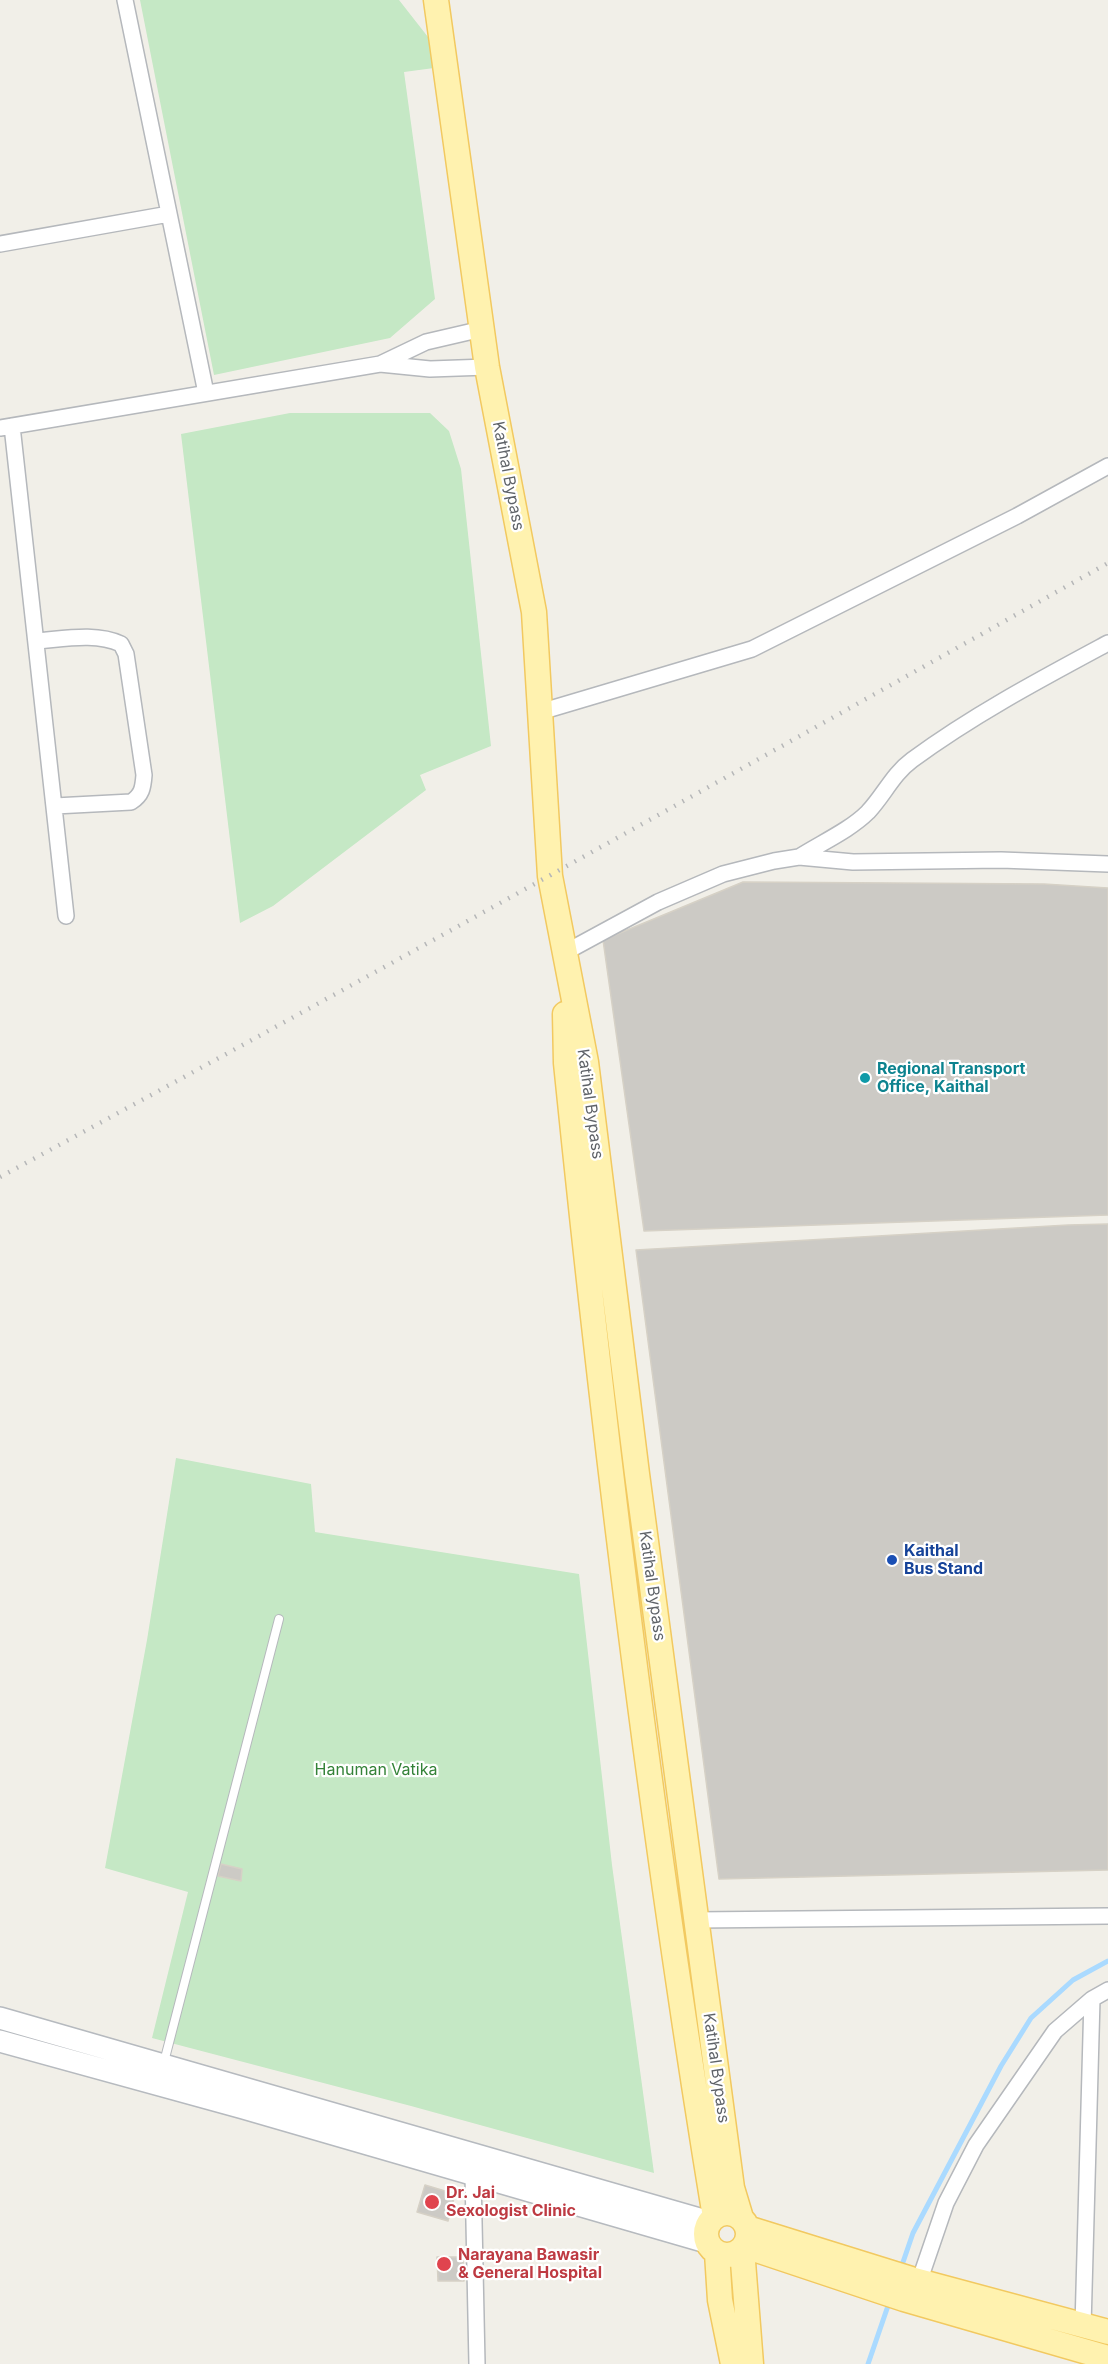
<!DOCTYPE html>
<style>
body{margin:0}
canvas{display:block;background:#f1efe8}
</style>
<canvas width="1108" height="2364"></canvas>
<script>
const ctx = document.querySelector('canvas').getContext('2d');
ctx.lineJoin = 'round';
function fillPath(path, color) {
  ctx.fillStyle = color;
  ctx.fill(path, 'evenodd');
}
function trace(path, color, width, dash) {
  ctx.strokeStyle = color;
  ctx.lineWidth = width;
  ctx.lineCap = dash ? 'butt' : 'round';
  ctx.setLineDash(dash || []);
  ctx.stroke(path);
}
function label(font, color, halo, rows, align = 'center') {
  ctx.font = font + ' Inter,sans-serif';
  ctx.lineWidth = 4.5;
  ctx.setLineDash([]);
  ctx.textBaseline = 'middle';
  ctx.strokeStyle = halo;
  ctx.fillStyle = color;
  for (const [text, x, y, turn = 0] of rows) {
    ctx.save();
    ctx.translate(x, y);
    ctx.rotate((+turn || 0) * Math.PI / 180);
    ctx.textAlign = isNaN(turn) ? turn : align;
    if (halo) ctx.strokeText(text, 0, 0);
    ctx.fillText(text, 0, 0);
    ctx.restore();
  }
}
const green = new Path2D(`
 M140,0h259l29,37 6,31 -30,4 31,227 -45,39 -176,37z
 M290,413h140l19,18 12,38 30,277 -71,29 6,15 -153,116 -33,17 -59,-489z
 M176,1458l135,26 4,48 264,42 33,291 42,308 -243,-67 -259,-68 36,-146 -83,-24 42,-228z`);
const stream = new Path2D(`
 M901,2268l12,-35 88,-167 30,-48 42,-38 35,-19
 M868,2364l22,-64`);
const building = new Path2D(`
 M743,882l301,2 64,4v327l-464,16 -41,-291z
 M1108,1224v646l-389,9 -83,-629 432,-25z
 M221,1864l21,5 -1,12 -23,-5z
 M425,2185l30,9 -7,27 -31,-9z
 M437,2257h26l1,24h-26z`);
const service = new Path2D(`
 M164,2062l115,-443`);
const minor = new Path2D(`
 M125,0l81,393
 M0,244l169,-30
 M380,364l46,-22 56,-13
 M12,426l54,490
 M0,428l380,-64 50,5 57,-2
 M36,641c27,-2 60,-9 85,3l5,10 18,121c-1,13 -2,20 -13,27l-76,4
 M540,712l212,-63 265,-133 91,-50
 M799,857c22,-14 51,-27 69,-45 16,-17 25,-38 44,-52 61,-45 129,-81 196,-117
 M564,953l94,-51 65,-28 51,-13 25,-4 54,5 148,-2 107,4
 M696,1920l412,-4
 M473,2175l4,189
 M919,2282l27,-79 30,-58 79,-114 37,-32 16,-9
 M1083,2326l9,-327`);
const secondary = new Path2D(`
 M0,2018l710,204
 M0,2041l243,67 463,134`);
const primary = new Path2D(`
 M436,0l51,367 47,245 16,264 36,186 51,412 95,714 9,30
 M565,1014l1,49c39,385 86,771 149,1154
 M706 2234a21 21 0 1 1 42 0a21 21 0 1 1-42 0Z
 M747,2228l164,51 197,53
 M745,2246l159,53 204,59
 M742,2249l9,115
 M717,2253l3,47 13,64`);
const rail = new Path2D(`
 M0,1177c372,-201 740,-407 1108,-614`);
const markers = [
 [865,1078,6,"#0f9aa8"],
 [892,1560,6,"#1a4fb4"],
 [432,2202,8,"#e0444e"],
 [444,2264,8,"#e0444e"]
];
const streetNames = [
 ["Katihal Bypass",508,476,79],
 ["Katihal Bypass",590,1104,82],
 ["Katihal Bypass",652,1586,82],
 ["Katihal Bypass",716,2068,82]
];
const cultureNames = [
 ["Regional Transport",877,1069],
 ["Office, Kaithal",877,1087]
];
const transitNames = [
 ["Kaithal",904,1551],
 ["Bus Stand",904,1569]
];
const parkNames = [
 ["Hanuman Vatika",376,1770]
];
const healthNames = [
 ["Dr. Jai",446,2193],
 ["Sexologist Clinic",446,2211],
 ["Narayana Bawasir",458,2255],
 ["& General Hospital",458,2273]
];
fillPath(green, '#c5e8c5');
trace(stream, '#aadaff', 5);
fillPath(building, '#cccac5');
trace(building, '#d6d1c6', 1.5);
trace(service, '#b5b8bc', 10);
trace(minor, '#b5b8bc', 18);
trace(secondary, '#b6babf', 24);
trace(primary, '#f2c960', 27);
trace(service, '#fff', 8);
trace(minor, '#fff', 15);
trace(secondary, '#fff', 21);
trace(primary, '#fff2af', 24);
trace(rail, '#b6b7b8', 4.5, [1.5, 8]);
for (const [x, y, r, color] of markers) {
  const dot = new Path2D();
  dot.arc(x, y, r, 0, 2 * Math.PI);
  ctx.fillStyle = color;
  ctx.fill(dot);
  trace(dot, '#fff', 2);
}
label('16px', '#5f6368', '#fff', streetNames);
label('bold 16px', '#0d838f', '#fff', cultureNames, 'left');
label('bold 16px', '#164399', '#fff', transitNames, 'left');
label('16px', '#348238', '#fff', parkNames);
label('bold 16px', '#be3a42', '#fff', healthNames, 'left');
</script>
